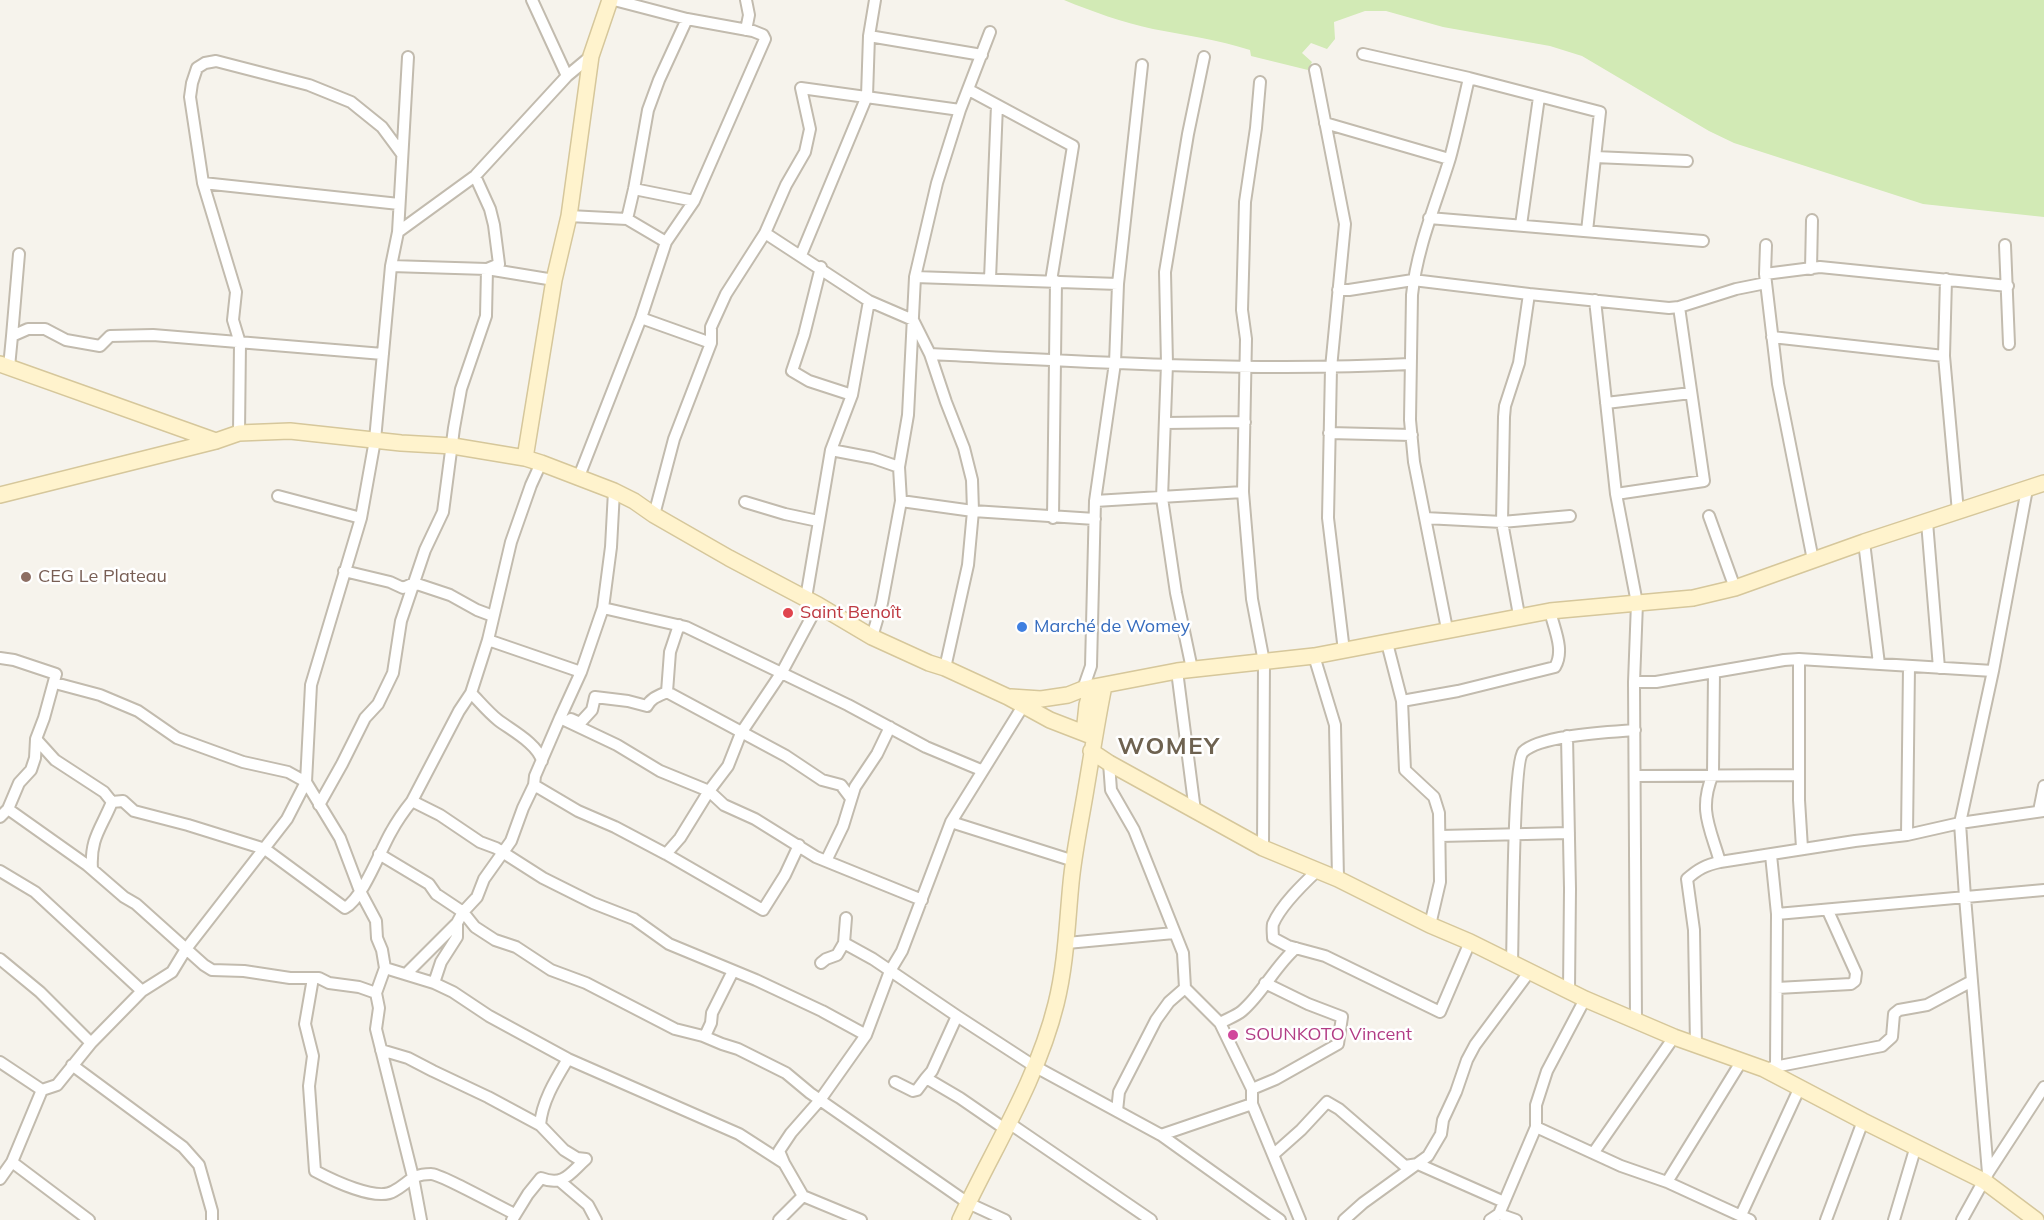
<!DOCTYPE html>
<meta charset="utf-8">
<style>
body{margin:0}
canvas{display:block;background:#f6f3ec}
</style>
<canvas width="2044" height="1220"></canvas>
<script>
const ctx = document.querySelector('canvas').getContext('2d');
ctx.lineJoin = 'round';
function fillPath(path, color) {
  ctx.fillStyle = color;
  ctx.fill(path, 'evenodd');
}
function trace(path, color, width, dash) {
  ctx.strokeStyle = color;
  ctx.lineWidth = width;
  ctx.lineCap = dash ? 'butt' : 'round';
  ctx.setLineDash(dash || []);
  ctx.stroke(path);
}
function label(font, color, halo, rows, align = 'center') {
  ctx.font = font + ' Mulish,sans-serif';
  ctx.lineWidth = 5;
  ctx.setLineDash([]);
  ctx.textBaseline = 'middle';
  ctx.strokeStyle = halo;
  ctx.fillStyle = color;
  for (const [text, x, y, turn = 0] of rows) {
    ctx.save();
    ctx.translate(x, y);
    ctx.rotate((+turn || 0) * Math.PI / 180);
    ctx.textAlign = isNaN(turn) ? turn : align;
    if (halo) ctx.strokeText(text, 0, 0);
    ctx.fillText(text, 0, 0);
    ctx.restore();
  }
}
const green = new Path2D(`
 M1064,0h980v217l-121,-13 -189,-61 -25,-12 -127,-75 -32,-10 -107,-19 -57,-16h-21l-31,11 1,17 -8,10 -16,-6 -9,10 10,9 -4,8 -57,-14 -1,-6c-32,-10 -64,-15 -97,-21 -31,-7 -60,-17 -89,-29z`);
const street = new Path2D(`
 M532,0l35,76
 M746,0l3,15 -3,15
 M869,36l113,19
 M1363,54l106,24 131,34 -13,119
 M1315,70l30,154 -14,144 -3,150 16,133
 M1260,82l-4,46 -11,74 -3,108 4,29 -3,153 9,107 12,63 -1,186
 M969,90l104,56 -22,135
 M1325,123l124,36
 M1595,157l92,4
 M203,183l196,21
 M634,189l60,12
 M569,216l58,3 39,23
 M1429,218l274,23
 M627,219l7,-30 14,-79 11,-30 28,-61
 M1521,225l18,-128
 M398,232l77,-56 92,-100 24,-20
 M765,233l104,68 44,19 17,34 16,48 18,46 8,32 1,31 -5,54 -23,103
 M1766,245l-1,29 13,110 35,176
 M2005,245l4,99
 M801,255l66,-159 2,-60 6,-36
 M391,266l96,3 67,11
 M821,267l-17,68 -12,36 17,10 43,14
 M1811,269l1,-49
 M1765,274l55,-7 188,19
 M915,277l203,7
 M990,279l7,-174
 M1946,279l-2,77 14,156
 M1338,290h11l64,-10 116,14 140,14 10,-1 57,-18 30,-6
 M1595,300l21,194 21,109 -3,79 2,339
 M641,318l70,25
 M12,336l7,-82
 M1772,337l172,19
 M930,354c160,8 320,18 480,10
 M9,367l3,-31 16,-7h17l21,11 34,6 10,-10 43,-1 230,19
 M1606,403l85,-10
 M1165,423l80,-1
 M239,433l1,-90 -7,-23 3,-28 -33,-109 -13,-86 2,-14 5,-15 8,-5 11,-2 93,24 42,17 31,25 20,27
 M1329,433l83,2
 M831,450l42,8 26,9
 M541,463l-10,22 -20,57 -23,98 -17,53c8,8 17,19 27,27 13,10 40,24 44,41
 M578,479l63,-161 25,-76 28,-41 71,-162 -2,-4 -10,-4 -66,-12 -73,-19
 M1616,494l88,-13 -25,-174
 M278,496l83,22
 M901,501l72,10 122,8
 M1095,501l148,-9
 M745,502l40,12 33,7
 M654,515l20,-76 37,-96v-16l15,-33 39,-61 21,-48 19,-33 5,-23 -9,-41 159,22
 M1709,516l26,72
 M1053,518l3,-237
 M1425,518l77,4 68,-6
 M1927,522l12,146
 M1864,542l15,122
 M344,571l46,11 13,6 11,-5 36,12 27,15 16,6
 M806,598l25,-148 21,-55 17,-94
 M603,608l83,19 162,78 78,42 55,23
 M1519,615l-17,-93 2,-105 1,-11 14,-43 10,-69
 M1447,629l-33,-167 -4,-42 2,-125c5,-48 24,-91 38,-137 7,-26 13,-54 19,-80
 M872,637l10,-34 19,-102 -2,-34 9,-52 7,-138 22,-94 23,-73 30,-78
 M488,640l93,32
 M1387,643l15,58 3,69 29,27 5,16 1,69 -10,43
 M1314,656l21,69 3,154
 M0,658l14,2 42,14 -12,44 -8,21 -1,19 -4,12 -12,13 -11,26 -8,8
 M1799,659v141l3,48
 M1192,669l-16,-76 -14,-95 5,-134 -2,-92 23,-138 16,-77
 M1177,671l18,140
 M1714,672l-1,102c-15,36 -3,53 7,88
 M1634,682h22l128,-22 15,-1 194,12
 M55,683l45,12 38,16 39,27 66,24 45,10 18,10 34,56 20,53 16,30 1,17 5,12 3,18 -9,25 3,15 -3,21 37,148 8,43
 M1083,689l8,-23 4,-165 20,-138 3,-79 24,-219
 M667,692l3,-40 9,-27
 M1402,701l56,-10 97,-24c10,-17 -1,-38 -5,-56
 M560,718l21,-46 22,-64 8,-61 3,-56
 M571,719l9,4 12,-13 3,-13 33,4 19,5c4,-8 11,-10 20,-14l119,64 36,24 19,5 9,12
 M1567,736l3,153 -1,101
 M36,739l19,21 49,32 8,10
 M1109,763l2,27 23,40 49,123 2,35 35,35 32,66v15l48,116
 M1635,776l164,-1
 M534,785l44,26 37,16 51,27 97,56 22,-35 14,-30
 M412,801l47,-90 12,-18
 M112,802l11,-1 11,10 54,14 77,24 80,59c18,-10 35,-57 46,-76 6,-11 13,-21 21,-31l28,14 40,27 16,6 47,30 50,25 41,16 35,25 87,36 66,31 44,24
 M319,805l23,-41 23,-46 13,-14 15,-31 8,-52 24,-71 18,-38 11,-84 7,-39 25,-73 1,-47 12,-5 -5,-39 -4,-16 -15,-33
 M8,809l79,56 37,32 12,7 68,61 8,5 32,1 46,7h29l10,5 30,4 17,6
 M2039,811l5,-25
 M951,822l123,39
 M1907,835l2,-169
 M1440,836l129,-3
 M379,854l50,30 7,10 27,18 -6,11v14l-16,25 -7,21
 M666,854l14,-16 29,-47 19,-25 13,-33 41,-61 36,-67
 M1771,855l6,59 -1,152
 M826,861l17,-35 12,-39 22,-33 13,-27
 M92,869c-2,-31 9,-40 20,-67
 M1318,870c-15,14 -37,35 -45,54 -1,4 0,10 0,14l15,8 37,10 115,56 30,-70
 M0,871l35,21 107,99
 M922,900l-106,-43 -61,-38 -31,-14 -15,-14 -49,-20 -43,-26 -57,-27 -25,58 -1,9 -11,23 -12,33 -27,38 -7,18 -14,15 12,15 20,13 21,7 35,23 35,13 89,46 28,7 19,8 16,5 48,24 24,20 158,110 37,17
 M1777,914l267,-24
 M846,918l-2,25 29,16 84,57 77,50 127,69 119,85
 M1067,943l107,-10
 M0,959l40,33 51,51
 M1512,962c1,-27 1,-199 11,-210 17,-17 87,-20 112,-22
 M821,963l5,-4 11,-4 7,-12
 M385,968l49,15 19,9 36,24 79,43 171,75 45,29 19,33 58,24
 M406,974l51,-51
 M313,978l-8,46 8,32 -4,30 6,85c17,9 62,31 79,20 15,-8 17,-17 37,-17 10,0 70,34 84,40
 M1777,988l74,-4 4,-3 1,-8 -28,-62
 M957,1016l-25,55 -6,7 34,20 45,31
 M1220,1023c7,-4 16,-7 22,-12 21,-18 33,-45 54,-63
 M705,1036l6,-13 1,-10 21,-42
 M1696,1045l-2,-115 -7,-51c11,-10 19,-14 33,-17l135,-21 52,-6 53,-12 84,-12
 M381,1050l27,8 25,13 55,26 52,28 24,25 13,8 9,1
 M0,1062l42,28
 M72,1065l111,82 16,18 13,46v9
 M1764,1069l118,-23 10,-9 2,-23 5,-4 28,-5 45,-24
 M895,1082l18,9 4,-1 9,-12
 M1252,1089l24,-10 62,-35 4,-27 -34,-13 -43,-21
 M1117,1111l2,-19 37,-72 13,-18 16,-14
 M1009,1123l142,97
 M540,1125c2,-24 16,-46 28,-66
 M1536,1127l85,39 46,16 83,38
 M1161,1135l91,-31
 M1594,1152l80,-115
 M1274,1154l27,-24 26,-28 12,7 66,57 13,-2 86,38
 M12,1162l77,58
 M784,1163l-5,-12 12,-18 29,-33 46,-65 24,-64 12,-20 49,-129 72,-116
 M1988,1173l-23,-276 -5,-74 33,-152 34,-182
 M0,1179l12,-17 30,-72 15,-5 34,-42 51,-52 30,-19 14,-23 101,-130 19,-37 5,-97 50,-167 14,-78 16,-174 7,-34 10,-175
 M561,1182l27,23 8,15
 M1667,1182l74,-120
 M1499,1214l17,6
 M1741,1215l59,-128
 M512,1220l16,-26 13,-16c23,9 29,-5 45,-19
 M779,1220l24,-24
 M1344,1220l19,-17 65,-47 13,-22 2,-14 13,-28 11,-32 8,-15 55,-74
 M1490,1220l9,-6 37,-87v-22l11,-34 38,-72
 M1826,1220l37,-99
 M1894,1220l22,-74
 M1962,1220l26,-47 56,-86`);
const secondary = new Path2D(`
 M0,364l216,77
 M525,458l29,-178 15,-64 22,-160 19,-56
 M0,495l216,-54 23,-8 51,-2 111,12 52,3 72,12 16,5 73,28 20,10 20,14 75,43 89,47 54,32 57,26 16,5 63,29 42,23 44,17
 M1011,697l30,2 27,-4 15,-6 94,-18 137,-15 236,-45 143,-13 42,-10 129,-46 180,-59
 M1084,733l3,-28 5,-18
 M1091,751l18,12 154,85 75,31 92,46 40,17 115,57 89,38 90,32 99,52 121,60 52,39
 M960,1220c33,-71 77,-139 96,-216 10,-40 11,-80 15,-121 3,-32 10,-63 15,-94 6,-35 11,-69 18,-103`);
const markers = [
 [26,577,6,"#8d6e63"],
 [788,613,6,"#e0444e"],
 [1022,627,6,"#3f7fe0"],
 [1233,1035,6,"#d1479c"]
];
const educationNames = [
 ["CEG Le Plateau",38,577]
];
const healthNames = [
 ["Saint Benoît",800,613]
];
const shopNames = [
 ["Marché de Womey",1034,627]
];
const hotelNames = [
 ["SOUNKOTO Vincent",1245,1035]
];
const districtNames = [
 ["WOMEY",1169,747]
];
fillPath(green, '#d2eab5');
trace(street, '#c2bbae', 14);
trace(secondary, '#d6c79b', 18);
trace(street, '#fff', 10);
trace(secondary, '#fff3cd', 15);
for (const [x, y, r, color] of markers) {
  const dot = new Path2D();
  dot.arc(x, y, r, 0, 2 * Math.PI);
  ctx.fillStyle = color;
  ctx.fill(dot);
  trace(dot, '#fff', 2);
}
label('18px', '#785e54', '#fff', educationNames, 'left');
label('18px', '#be3a42', '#fff', healthNames, 'left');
label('18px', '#366cbe', '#fff', shopNames, 'left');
label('18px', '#b23c85', '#fff', hotelNames, 'left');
ctx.letterSpacing = '1.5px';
label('bold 24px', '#6e6250', '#fff', districtNames);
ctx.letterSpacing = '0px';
</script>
